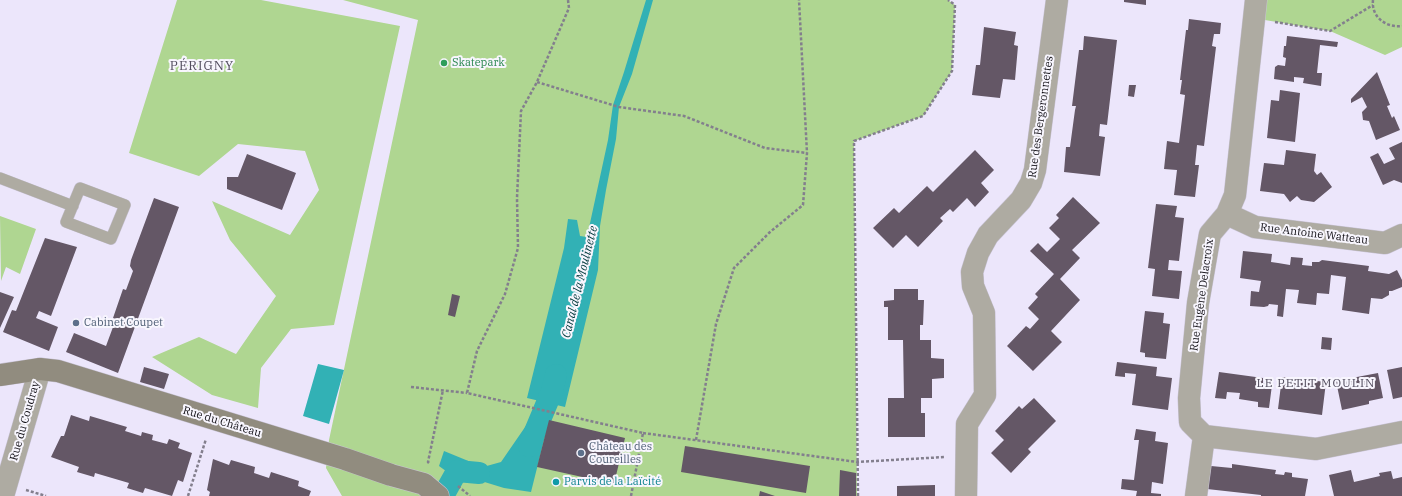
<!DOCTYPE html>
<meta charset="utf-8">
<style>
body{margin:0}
canvas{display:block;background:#ece6fb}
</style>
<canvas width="1402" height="496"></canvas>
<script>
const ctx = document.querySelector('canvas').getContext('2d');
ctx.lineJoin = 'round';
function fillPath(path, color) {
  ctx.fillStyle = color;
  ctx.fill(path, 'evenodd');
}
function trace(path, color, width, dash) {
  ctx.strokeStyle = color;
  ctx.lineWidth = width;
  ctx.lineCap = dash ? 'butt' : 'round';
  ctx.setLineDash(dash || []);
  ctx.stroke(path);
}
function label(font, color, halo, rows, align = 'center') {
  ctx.font = font + ' "IBM Plex Serif",serif';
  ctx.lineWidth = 4;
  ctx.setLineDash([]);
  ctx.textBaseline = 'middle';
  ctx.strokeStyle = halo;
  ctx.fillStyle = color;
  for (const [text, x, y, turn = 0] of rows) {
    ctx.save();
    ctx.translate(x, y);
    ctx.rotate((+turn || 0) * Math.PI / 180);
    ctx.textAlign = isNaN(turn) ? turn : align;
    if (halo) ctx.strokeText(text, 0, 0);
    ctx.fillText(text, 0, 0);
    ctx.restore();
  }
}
const green = new Path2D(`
 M177,0h84l139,26 -66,299 -43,4 -30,39 -3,40 -46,-13 -60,-38 47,-20 37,17 40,-58 -46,-56 -18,-39 78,34 29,-45 -14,-39 -67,-7 -39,32 -70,-23z
 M343,0h605l7,5 -3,66 -29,45 -69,25 3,355h-515l-16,-28 3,-28 89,-420z
 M1256,0h146v47l-17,8 -55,-24 -77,-13z
 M0,216l36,13 -16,45 -14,-7 -5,14z`);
const water = new Path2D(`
 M646,0h7l-21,74 -13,33 -3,32 -10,51 -6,36 -2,44 -33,137 -38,-9 37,-150 4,-29 9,1 3,16 7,1 21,-97 5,-35 11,-33z
 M318,364l26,6 -15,54 -26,-8z
 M532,417l17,3 -18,72 -27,-4 -39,-12 -4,6 -22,-16 5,-15 39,16 18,-5z`);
const canal = new Path2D(`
 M529,446l23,-55 4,-16
 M443,496l14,-25 22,2`);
const building = new Path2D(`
 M1124,0h22v5l-22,-3z
 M1189,19l32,4 -1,11h-6l-2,12 4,1 -12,99 -7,-1 -2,20h4l-4,32 -21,-2 3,-25 -13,-1 3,-28 12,2 6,-48 -5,-1 2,-14h-2l6,-50h2z
 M984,27l32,5 -2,13 4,1 -3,34 -12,-1 -3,19 -28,-3 4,-30h4z
 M1084,36l33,4 -10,85 -7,-1 -1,12 6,1 -5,39 -36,-4 2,-25h4l5,-37 1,-4h-4l7,-56h4z
 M1287,36l51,6 -1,5 -17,-2 -3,28h5l-1,13 -18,-3 1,-5 -10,-1v5l-20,-3 1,-12 3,-2 7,1 1,-8 -3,-1 1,-11h2z
 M1377,72l13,33 -3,1 5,12 2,-2 6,14 -24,10 -7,-19 -6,-1 -1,-8 5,-5 -5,-10 -11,6v-4z
 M1129,85h7l-2,12 -6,-1z
 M1280,90l20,3 -5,49 -28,-4 4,-38 8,1z
 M1402,142v41l-8,-3 -11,5 -13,-28 8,-4 6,11 11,-5 -6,-11z
 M975,150l19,20 -13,13 8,9 -14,15 -8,-9 -14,14 -3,-3 -10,9 3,3 -25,26 -12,-12 -13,13 -20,-20 21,-20 5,5 28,-27 6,6z
 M1286,150l30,4 -2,17 3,4 4,-3 11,15 -18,15 -13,-2 -4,-4 -7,6 -6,-8 -24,-3 4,-28 20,2z
 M247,154l49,19 -14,37 -55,-21v-12h11z
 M1073,197l27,26 -28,27 8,8 -20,21 20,21 -29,31 11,11 -29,29 -26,-25 19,-20 4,3 9,-10 -11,-11 10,-11 -3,-3 19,-20 -24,-23 8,-8 9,9 13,-13 -11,-11 10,-10 -3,-3z
 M154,198l25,9 -61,166 -52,-21 8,-19 32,13 10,-27 -3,-1 10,-29 3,1 7,-19 -3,-5 1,-6z
 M1156,204l21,2 -2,11 9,1 -5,43 -10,-1 -1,10 14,1 -3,28 -27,-3 3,-27 -7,-1z
 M45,238l32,9 -26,69 -12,-5 -3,7 22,9 -9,24 -46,-19 9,-22 4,1z
 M1243,251l29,3 -1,8 7,1 12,2 1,-8 12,1 -1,7 10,1v-4h7l3,-2 47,6 -1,5 21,3 8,-4 5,10v7l-10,4h-3v4l-7,4 -11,-1 -2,16 -27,-4 4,-33 -15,-2 -2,19 -12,-1 -1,12 -19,-2 2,-13 -13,-1 -3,28 -6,-1 1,-11 -9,-1 -1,2 -4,1 -14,-1 1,-15 8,1 2,-11 -21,-3z
 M894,289h24v11h6l-1,25h-3v15h11v18l13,1v19l-12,1v19h-11v15h4v24h-37v-39h16l-1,-58h-15v-33h-4v-6l10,-1z
 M0,292l14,5 -14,31z
 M452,294l8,2 -5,21 -7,-2z
 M1145,311l19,2 -1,10 7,1 -4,35 -21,-2v-4l-5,-1z
 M1322,337l10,1 -1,12 -10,-1z
 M1117,362l40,5 -1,9 16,2 -4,32 -36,-5 4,-31 -11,-1v4l-10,-1z
 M144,367l25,7 -5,15 -24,-7z
 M1402,367v30l-9,2 -6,-29z
 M1219,372l44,6v5l9,2 -3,23 -11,-1v-5l-19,-3 1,-6 -13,-1 -1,7 -11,-1z
 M1378,373l5,25 -14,3v3l-27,6 -6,-29z
 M1282,377l44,5 -4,33 -44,-6z
 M1034,398l22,23 -28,28 3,3 -20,21 -20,-20 13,-13 -9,-9 24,-25 3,3z
 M71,415l18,6 1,-5 37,11 -2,4 16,5 1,-4 11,3 -1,5 15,4 2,-5 11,4 -2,5 14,5 -9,29 -5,-2 -6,16 -27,-8 -2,5 -16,-5 2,-5 -34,-10 -1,4 -17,-5 2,-5 -28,-10 10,-21h3z
 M549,420l76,18 -11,46 -77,-17z
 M1136,429l20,3 -1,9 13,2 -5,41 -11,-2 -1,11 10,1v2h-25l1,-5 -16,-2 1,-10 12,1 5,-40h-5z
 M685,446l125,20 -4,27 -125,-21z
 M213,459l16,6 2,-5 24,7 -1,6 15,5 2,-6 28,9 -1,5 13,5 -2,5h-100l1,-4 -3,-2z
 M1232,464l44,6 -1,4 9,1 1,-3 7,1v4l16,2 -3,17h-44v-1l-54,-6 4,-23 21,2z
 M840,470l16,3v23h-17z
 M1351,470l3,12 26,-6 -1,-3 12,-2 2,8 9,-2v19h-68l-5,-21z
 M935,485v11h-38v-10z
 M760,491l15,5h-16z`);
const path = new Path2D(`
 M568,0l1,8 -32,74 -16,29 -4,87 1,50 -13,46 -28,57 -10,42 176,40 -12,63
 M1373,0c-2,17 13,28 29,26
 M1275,22l55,9 43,-26
 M537,82l82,25 65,9 81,32 42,5
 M411,387l56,6
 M643,433l214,29 88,-5
 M696,440l20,-116 18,-56 36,-36 33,-27 4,-52 -8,-153
 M429,463l-1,-1 15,-72
 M458,486l12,10
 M26,490l20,6
 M188,496l18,-57
 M858,496l-4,-355 69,-25 29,-45 3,-66 -7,-5`);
const lane = new Path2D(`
 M0,178l73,28
 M80,188l45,17 -14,34 -45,-17z`);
const street = new Path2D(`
 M1227,214l28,13 130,16 17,-8
 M1204,436l112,13 86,-17
 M3,496l37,-127
 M966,496l1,-72 18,-29 -1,-82 -11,-27 -1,-14 6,-19 10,-18 33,-35 10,-17 4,-13 22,-170
 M1196,496l8,-60 -14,-14 -1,-24 9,-95 12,-69 17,-20 8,-19 21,-195`);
const secondary = new Path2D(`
 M0,375l40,-6 18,2 287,88 46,16 33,9 14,12`);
const markers = [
 [444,63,4,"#2e9e5b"],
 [76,323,4,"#5c6f8a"],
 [581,453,4,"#5c6f8a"],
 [556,482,4,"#0f9aa8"]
];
const leisureNames = [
 ["Skatepark",452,63]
];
const streetNames = [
 ["Rue des Bergeronnettes",1041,117,-82],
 ["Rue Antoine Watteau",1314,234,7],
 ["Rue Eugène Delacroix",1202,295,-82],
 ["Rue du Coudray",25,421,-74],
 ["Rue du Château",222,422,17]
];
const serviceNames = [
 ["Cabinet Coupet",84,323],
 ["Château des",589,447],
 ["Coureilles",589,460]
];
const cultureNames = [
 ["Parvis de la Laïcité",564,482]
];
const waterNames = [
 ["Canal de la Moulinette",580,282,-76]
];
const neighbourhoodNames = [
 ["LE PETIT MOULIN",1316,384]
];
const quarterNames = [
 ["PÉRIGNY",202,66]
];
fillPath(green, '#afd691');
fillPath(water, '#32b1b5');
trace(canal, '#32b1b5', 22);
fillPath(building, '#645766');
trace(lane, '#c9c4d6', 12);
trace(street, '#c9c4d6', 23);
trace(secondary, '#c9c4d6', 23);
trace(path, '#837f8d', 2.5, [3, 2]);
trace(lane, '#aeaba2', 11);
trace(street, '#aeaba2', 22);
trace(secondary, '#918c7f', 22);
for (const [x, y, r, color] of markers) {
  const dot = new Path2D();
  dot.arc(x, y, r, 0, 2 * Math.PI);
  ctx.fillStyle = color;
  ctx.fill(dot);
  trace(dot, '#f8f6fe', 1.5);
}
label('11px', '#27864d', '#f8f6fe', leisureNames, 'left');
label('11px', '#110f15', '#f8f6fe', streetNames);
label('11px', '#4e5e75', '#f8f6fe', serviceNames, 'left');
label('11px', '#0d838f', '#f8f6fe', cultureNames, 'left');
label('italic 12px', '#00393b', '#f8f6fe', waterNames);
ctx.letterSpacing = '1px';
label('12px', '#524d5e', '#f8f6fe', neighbourhoodNames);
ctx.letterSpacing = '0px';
ctx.letterSpacing = '1px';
label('13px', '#524d5e', '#f8f6fe', quarterNames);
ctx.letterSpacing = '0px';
</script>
